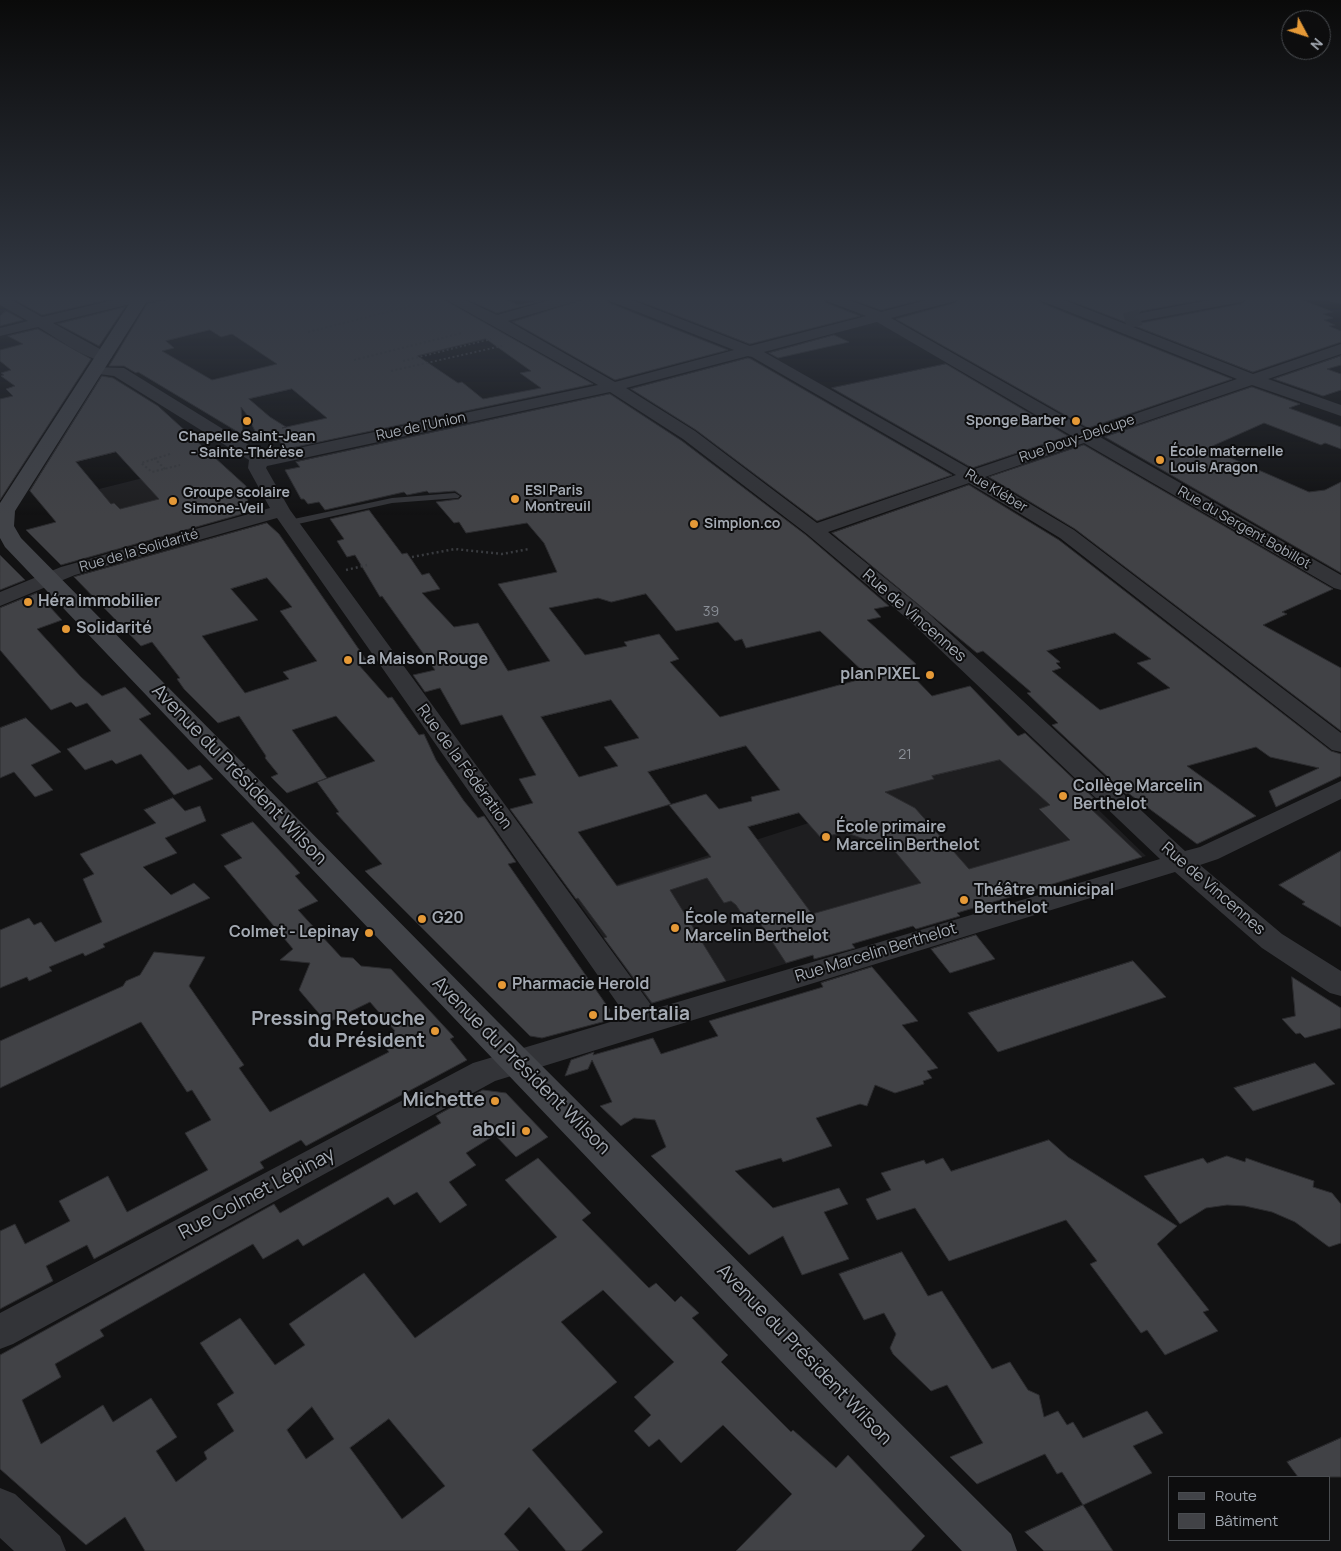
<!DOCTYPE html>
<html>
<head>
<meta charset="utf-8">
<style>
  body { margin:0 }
  #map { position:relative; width:1341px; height:1551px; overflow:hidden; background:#121213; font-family:Manrope,sans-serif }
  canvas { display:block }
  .legend { position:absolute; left:1168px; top:1476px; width:162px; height:65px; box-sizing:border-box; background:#0d0d0e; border:1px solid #494c50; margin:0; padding:6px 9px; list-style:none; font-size:15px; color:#a4aab3 }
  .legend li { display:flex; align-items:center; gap:10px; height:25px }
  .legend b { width:25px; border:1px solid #494c50 }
  .north { position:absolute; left:1281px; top:10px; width:50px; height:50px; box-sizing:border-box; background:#0d0d0e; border:1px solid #494c50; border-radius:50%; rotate:130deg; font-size:14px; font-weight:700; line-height:20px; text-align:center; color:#a4aab3 }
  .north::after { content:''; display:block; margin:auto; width:18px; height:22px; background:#e59937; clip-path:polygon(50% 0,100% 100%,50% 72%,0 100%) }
</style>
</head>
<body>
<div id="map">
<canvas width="1341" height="1551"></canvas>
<ul class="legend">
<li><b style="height:6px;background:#414348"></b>Route</li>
<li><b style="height:14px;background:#414246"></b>Bâtiment</li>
</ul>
<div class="north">N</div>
</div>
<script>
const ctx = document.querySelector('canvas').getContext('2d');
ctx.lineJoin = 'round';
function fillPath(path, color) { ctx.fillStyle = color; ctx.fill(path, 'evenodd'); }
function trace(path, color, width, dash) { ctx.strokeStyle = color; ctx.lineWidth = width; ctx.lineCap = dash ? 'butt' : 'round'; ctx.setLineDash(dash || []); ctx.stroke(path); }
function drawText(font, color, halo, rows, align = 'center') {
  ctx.font = font + ' Manrope,sans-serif'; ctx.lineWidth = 4; ctx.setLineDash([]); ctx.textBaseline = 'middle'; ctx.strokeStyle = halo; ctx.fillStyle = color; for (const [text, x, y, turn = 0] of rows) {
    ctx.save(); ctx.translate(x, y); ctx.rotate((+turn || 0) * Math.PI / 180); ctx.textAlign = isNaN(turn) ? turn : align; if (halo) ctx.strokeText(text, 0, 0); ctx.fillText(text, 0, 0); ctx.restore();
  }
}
fillPath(new Path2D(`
  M232,472L230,482L247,492V498L125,529L99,489L147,477L161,491Z
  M1034,747L1146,856L651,1004L575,898L818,820L808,808Z`), '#1e1e20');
const building = new Path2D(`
  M21,298H115L42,315L17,301Z
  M176,298H441L593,384L286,449L275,436L267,438L262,432L256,433L247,415L241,407L243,435L138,372L136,373L124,366H109L147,304ZM210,330L221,337L232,334L277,364L212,380L162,351L174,348L166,341ZM486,339L531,371L520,373L541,388L483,399L462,382L458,383L418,356ZM292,389L327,418L282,428L286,427L270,417L249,399Z
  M465,298H503L518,305L541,301L497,313Z
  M588,298H606L609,303L728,350L615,380L513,322Z
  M632,298H823L826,303L860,316L750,344Z
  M849,298H927L881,310Z
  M959,298H1038L1041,303L1232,379L1088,428L896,319L955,303Z
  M1064,298H1211L1141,311L1132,318L1141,323L1241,304L1250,298H1297L1333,312L1323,314L1333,318L1324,320L1335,325L1329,326L1341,331V342L1253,372Z
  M125,307L99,346L58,324Z
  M6,311L23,320L0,326V316Z
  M38,329L91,359L0,500V399L13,396L6,389L15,386L1,376L4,375L1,373L11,370L0,361V350L23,344L8,336Z
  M834,335L849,342L778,358L769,353Z
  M1341,356V365L1327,369L1341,374V390L1323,396L1274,379Z
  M748,358L751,359L952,475L817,521L696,430L631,389Z
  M946,364L1068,436L972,468L832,388Z
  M102,376L113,378L158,406L246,486L248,506L253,511L61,565L26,530L56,522L30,491ZM116,452L159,499L120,509L114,503L111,504L76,462Z
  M1252,387L1300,404L1289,408L1341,427V449L1325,443L1321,445L1264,423L1208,448L1309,492L1325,490L1341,482V573L1105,437Z
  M610,394L682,441L806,535L889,606L874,609L881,617L867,620L916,664L904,667L932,696L970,686L1018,736L1025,733L1100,804L1090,808L1142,857L957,913L960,916L916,929L913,926L852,944L855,948L814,959L813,955L786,963L758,920L748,923L736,905L731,901L724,903L707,878L670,890L726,981L652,1003L604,938L607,937L578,898L576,899L510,809L533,803L519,779L536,775L502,715L461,725L440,688L425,692L413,675L435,670L382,596L380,597L355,555L347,557L337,541L344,539L330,519L369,510L402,554L407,553L422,575L429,573L440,589L422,593L454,627L478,623L508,671L550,661L498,584L557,572L544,543L527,523L466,533L459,522L454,523L436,502L459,499L462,496L455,491L429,493L427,491L407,495L404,492L325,510L319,502L308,504L304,499H301L285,470L300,467L296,462ZM646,594L676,631L718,622L735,641L742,639L746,648L820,631L869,677L720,717L670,662L679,659L659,634L624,642L627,646L585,655L549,608L598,598L611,602ZM611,700L639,738L604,747L618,766L579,777L541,717ZM746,746L780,790L751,797L752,801L719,809L706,794L669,805L711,857L617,886L578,832L671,804L648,772ZM1000,760L1050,805L1039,809L1070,840L969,869L915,808L885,792L934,779L932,776ZM799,813L821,838L844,832L893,849L921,883L812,914L748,827Z
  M1084,445L1333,589L1282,612L1287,614L1263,625L1341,668V731L1075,529L989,477Z
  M969,485L1059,540L1331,751L1341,754V776L1276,807L1269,791L1319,768L1270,757L1256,747L1187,766L1256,816L1197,844L1128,793L1126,794L1052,725L1058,723L1027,693L1031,692L983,651L977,653L832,533ZM1115,633L1151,659L1137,663L1170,688L1100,710L1052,671L1061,668L1056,663L1060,662L1047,651Z
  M267,523L279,534L367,661L358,664L388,698L392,697L419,735L424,734L436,760L464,801L478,818L484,816L516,862L508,864L610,1010L606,1021L542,1038L530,1036L365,871L382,864L336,813L339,812L317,782L375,761L336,716L292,730L327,778L287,793L271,777L278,774L265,758L266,756L239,716L218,723L184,689L177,679L180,678L152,642L141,646L74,577ZM267,578L292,607L280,611L317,661L283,672L289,679L245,693L202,636L258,620L231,589Z
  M0,555L25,580L0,590Z
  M37,593L62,620L37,629L81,677L102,696L125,687L151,714L139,719L188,770L200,765L213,779L174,795L141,754L116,764L112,760L85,770L67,749L111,731L87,703L76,707L71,702L51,710L0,650V608Z
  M26,718L61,752L31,765L53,790L35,797L14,772L0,778V728Z
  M173,798L185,811L200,806L206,821L165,838L177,853L143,867L171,895L194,883L210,898L103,944L105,947L85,956L83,953L49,967L52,971L29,981L27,977L0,988V930L29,918L34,925L41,922L55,942L102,922L83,879L94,874L80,854L156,823L144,810Z
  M253,822L300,873L295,876L318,901L298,910L341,957L353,958L361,966L391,969L454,1037L450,1039L467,1060L306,1146L301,1140L260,1162L264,1168L94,1259L87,1245L46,1266L53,1281L0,1309V1231L15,1224L25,1244L70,1221L59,1201L108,1176L127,1212L208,1170L185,1133L211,1120L192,1090L187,1092L141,1022L0,1088V1041L123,986L126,981L140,975L154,952L205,957L189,986L244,1065L239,1068L270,1112L389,1052L379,1039L395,1031L370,1002L327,1023L299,990L310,963L280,960L293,949L224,866L242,858L221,835Z
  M1341,851V927L1302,904L1305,902L1279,885Z
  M976,935L995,959L950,973L931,949Z
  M1133,961L1166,997L998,1052L968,1013Z
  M872,967L918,1021L902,1025L938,1068L927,1071L932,1078L923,1081L924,1084L895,1093L875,1085L867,1106L860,1104L816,1118L832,1146L783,1162L781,1158L735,1171L773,1208L839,1188L848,1204L824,1212L849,1259L802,1275L783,1236L749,1255L651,1156L666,1147L655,1120L634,1118L621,1126L600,1106L612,1102L592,1060L588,1069L565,1076L571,1060L594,1052L593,1055L653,1038L661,1054L718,1036L709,1021L823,987L821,983Z
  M1292,977L1341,1008V1028L1305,1038L1300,1033L1296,1034L1282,1019L1295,1016Z
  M1315,1063L1335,1084L1253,1111L1234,1088Z
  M483,1090L506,1093L548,1137L516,1157L495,1135L466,1153L476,1165L449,1182L467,1205L440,1223L417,1192L394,1205L388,1197L303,1246L298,1239L263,1259L253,1244L100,1330L104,1336L55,1364L61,1377L22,1400L41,1444L103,1405L113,1422L151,1398L177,1437L156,1451L176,1482L207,1459L204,1452L234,1431L217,1404L234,1393L200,1343L240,1318L275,1365L305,1345L289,1324L364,1273L415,1338L557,1237L505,1180L538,1158L591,1213L582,1220L649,1288L656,1283L675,1302L681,1296L699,1313L692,1318L728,1355L721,1362L791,1432L793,1430L836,1468L848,1455L925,1536L911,1551H736L792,1494L723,1425L681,1463L659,1439L649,1447L634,1431L651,1415L634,1397L674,1362L603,1290L561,1322L617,1382L532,1450L603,1532L581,1551H566L529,1507L504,1534L519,1551H145L125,1517L86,1545L0,1469V1355L274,1204L280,1213L441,1123L436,1116ZM312,1407L334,1439L306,1459L287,1430ZM389,1419L445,1486L402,1519L350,1448Z
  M1049,1140L1068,1157L1177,1226L1157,1244L1209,1310L1203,1312L1218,1331L1165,1355L1147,1330L1141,1333L1090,1264L1097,1261L1066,1220L949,1261L915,1208L877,1220L866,1199L891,1190L881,1173L924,1160L926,1164L943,1158L951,1171Z
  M1227,1156L1245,1162L1246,1158L1266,1165L1314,1181L1313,1187L1332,1193L1341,1204V1243L1329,1247L1295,1222L1272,1212L1245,1206L1227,1205L1206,1208L1180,1224L1144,1176L1203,1158L1207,1163Z
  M902,1252L928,1296L942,1291L992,1369L1010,1362L1028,1390L1039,1395L1044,1417L1058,1411L1067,1425L1073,1422L1083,1438L1147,1411L1163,1433L1133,1446L1152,1473L1083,1505L1062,1472L1057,1474L1045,1454L977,1484L950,1457L983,1443L947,1385L931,1391L893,1354L890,1348L896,1334L884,1313L864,1320L839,1274Z
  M1341,1438V1477H1298L1287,1462Z
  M1083,1505L1113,1551H1044L1025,1532Z`);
fillPath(building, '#414246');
trace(building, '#2c2c2f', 1);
trace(new Path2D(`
  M1125,321L1141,317`), '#2f3033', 16, [16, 8]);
trace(new Path2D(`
  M308,332L411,306
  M354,360L462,333
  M403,361L491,339
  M391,371L502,346
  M170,454L141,463L152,472L180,465
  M154,458L165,469`), '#393b3f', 2, [2, 2.5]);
trace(new Path2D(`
  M412,557L455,549L502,554L529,549
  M346,570L367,565`), '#393b3f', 2.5, [2, 3]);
fillPath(new Path2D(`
  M155,298H174L138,304L134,302Z
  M455,493L460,496L458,498L392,503L289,526L284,523L289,520L392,498Z`), '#333438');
fillPath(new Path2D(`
  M0,298H8L42,317L122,298H145L143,301L53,323L109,354L112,357L109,360C92,365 54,336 38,327L0,336V328L28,321L0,305Z
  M443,298H461L497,315L557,298H579L577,301L508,321L615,382L734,350L610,301L608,298H627L750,346L866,316L827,301L825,298H844L881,312L934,298H957L955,301L891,318L1088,430L1237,379L1042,301L1040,298H1059L1253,374L1341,344V354L1268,379L1341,405V416L1252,385L1100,437L1341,575V590L1334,588L1084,443L985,477L1074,530L1341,733V752L1332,750L1060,538L969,483L828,532L927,612L1185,851L1200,847L1341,781V799L1218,859L1200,865L1282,934L1341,971V996L1330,993L1262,948L1175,872L495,1081L13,1344L0,1349V1313L473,1063L627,1017L277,518L75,575L0,606V592L61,567L270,508L248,468L249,460L114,376L91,373L89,370L91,367L124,368L265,455L598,385ZM877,322L1072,436L972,470L764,352ZM748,356L752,357L956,475L817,523L695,431L626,388ZM610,392L683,439L807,534L911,622L1160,859L654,1009L290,510L266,468L267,466Z
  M1220,298H1248L1241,302L1141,321L1134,317L1141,313Z
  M1327,298H1341V304L1329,301Z
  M0,1488L15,1494L60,1536L66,1551H14L0,1538Z`), '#333438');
fillPath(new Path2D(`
  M133,298H149L15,511L14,526L21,538L498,1022L1011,1534L1017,1551H962L5,547L0,538V503Z`), '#414348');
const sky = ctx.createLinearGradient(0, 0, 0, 515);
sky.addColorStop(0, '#0a0a0a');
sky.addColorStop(0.58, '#333944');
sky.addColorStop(1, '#33394400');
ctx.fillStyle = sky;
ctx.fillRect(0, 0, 1341, 515);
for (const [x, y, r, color] of [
  [247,421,5,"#e59937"],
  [1076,421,5,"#e59937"],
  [1160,460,5,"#e59937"],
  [515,499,5,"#e59937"],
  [173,501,5,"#e59937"],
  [694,524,5,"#e59937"],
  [28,602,5,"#e59937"],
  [66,629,5,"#e59937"],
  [348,660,5,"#e59937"],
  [930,675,5,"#e59937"],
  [1063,796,5,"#e59937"],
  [826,837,5,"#e59937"],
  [964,900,5,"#e59937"],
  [422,919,5,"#e59937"],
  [675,928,5,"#e59937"],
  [369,933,5,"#e59937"],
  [502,985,5,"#e59937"],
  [593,1015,5,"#e59937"],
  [435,1031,5,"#e59937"],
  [495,1101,5,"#e59937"],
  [526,1131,5,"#e59937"]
]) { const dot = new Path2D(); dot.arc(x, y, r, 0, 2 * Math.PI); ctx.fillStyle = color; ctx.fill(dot); trace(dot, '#0d0d0e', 2); }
drawText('bold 14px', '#a4aab3', '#0d0d0e', [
  ["Sponge Barber",1066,421,"right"],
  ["Chapelle Saint-Jean",247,437,"center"],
  ["- Sainte-Thérèse",247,453,"center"],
  ["École maternelle",1170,452],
  ["Louis Aragon",1170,468],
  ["ESI Paris",525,491],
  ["Montreuil",525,507],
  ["Groupe scolaire",183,493],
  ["Simone-Veil",183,509],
  ["Simplon.co",704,524]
], 'left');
drawText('14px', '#a4aab3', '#0d0d0e', [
  ["Rue de l'Union",421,427,-12],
  ["Rue Douy-Delcupe",1077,439,-19],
  ["Rue Kléber",996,491,31],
  ["Rue du Sergent Bobillot",1244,528,30],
  ["Rue de la Solidarité",139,551,-16]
]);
drawText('14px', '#8b9098', null, [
  ["39",711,612],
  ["21",905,755]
]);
drawText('bold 16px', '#a4aab3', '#0d0d0e', [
  ["Héra immobilier",38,602],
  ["Solidarité",76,629],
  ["La Maison Rouge",358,660],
  ["plan PIXEL",920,675,"right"],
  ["Collège Marcelin",1073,787],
  ["Berthelot",1073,805],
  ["École primaire",836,828],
  ["Marcelin Berthelot",836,846],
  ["Théâtre municipal",974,891],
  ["Berthelot",974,909],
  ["G20",432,919],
  ["École maternelle",685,919],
  ["Marcelin Berthelot",685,937],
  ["Colmet - Lepinay",359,933,"right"],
  ["Pharmacie Herold",512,985]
], 'left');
drawText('16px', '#a4aab3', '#0d0d0e', [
  ["Rue de Vincennes",914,616,41],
  ["Rue de la Fédération",464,767,54],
  ["Rue de Vincennes",1213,889,41],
  ["Rue Marcelin Berthelot",876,953,-17]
]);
drawText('19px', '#a4aab3', '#0d0d0e', [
  ["Avenue du Président Wilson",239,775,46],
  ["Avenue du Président Wilson",521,1066,45],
  ["Rue Colmet Lépinay",257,1194,-28],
  ["Avenue du Président Wilson",804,1355,46]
]);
drawText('bold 19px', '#a4aab3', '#0d0d0e', [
  ["Libertalia",603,1015,"left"],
  ["Pressing Retouche",425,1020],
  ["du Président",425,1042],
  ["Michette",485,1101],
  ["abcli",516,1131]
], 'right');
</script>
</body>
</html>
